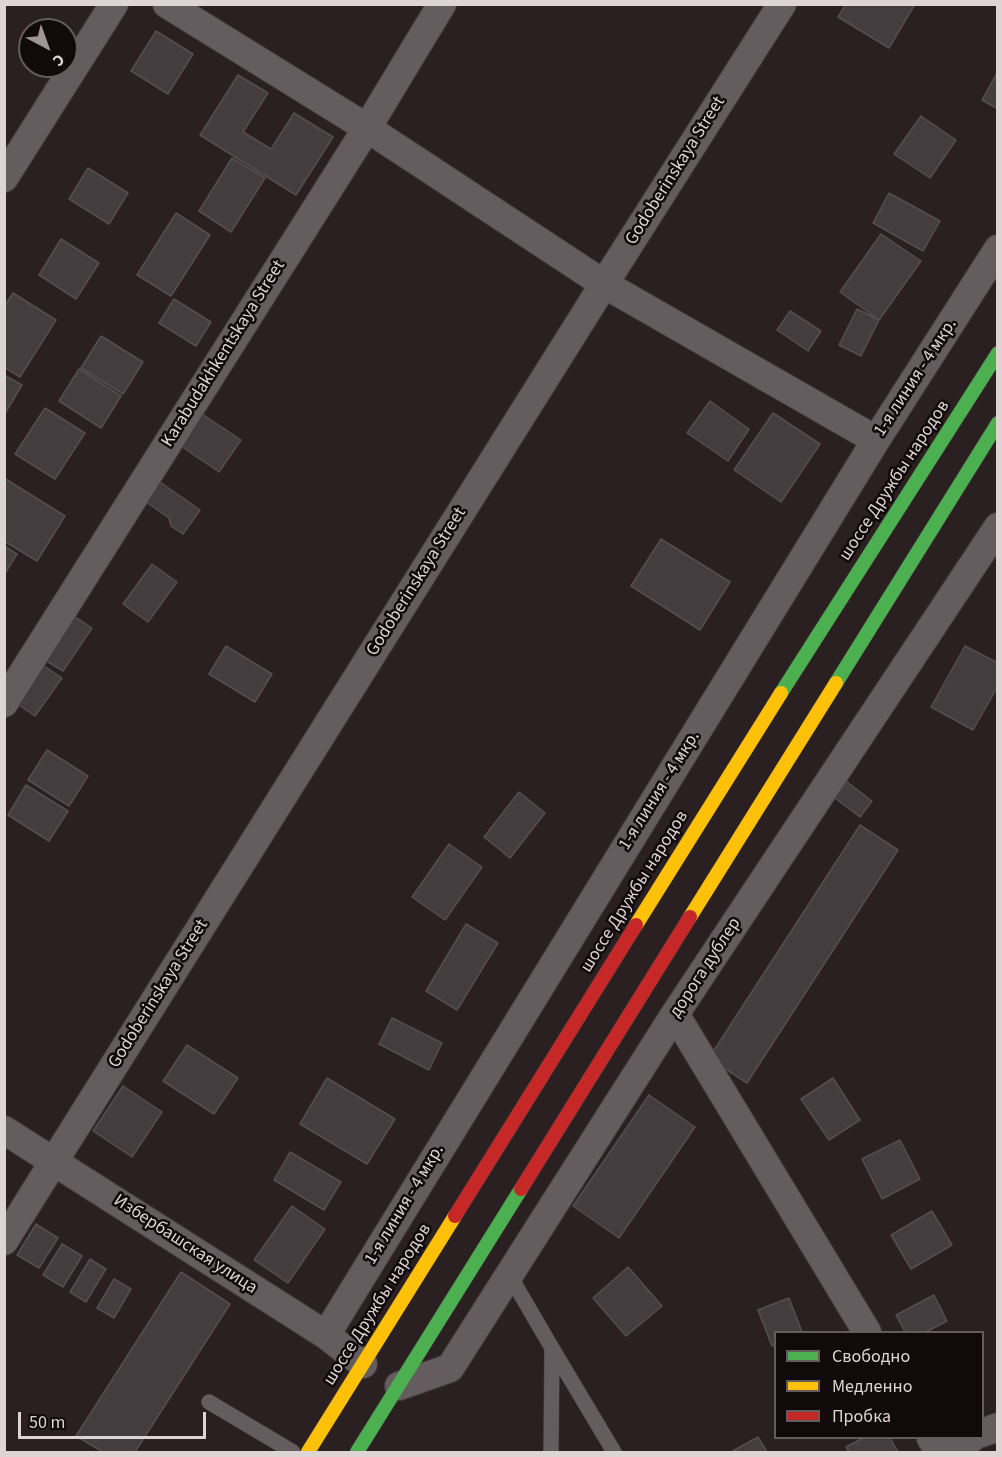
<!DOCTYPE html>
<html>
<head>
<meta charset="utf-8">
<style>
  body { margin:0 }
  #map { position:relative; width:1002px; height:1457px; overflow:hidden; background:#2a2022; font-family:"Source Sans 3",sans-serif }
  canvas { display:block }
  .frame { position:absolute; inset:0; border:6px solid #dfd4d5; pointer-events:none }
  .legend { position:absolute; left:774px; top:1331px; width:210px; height:108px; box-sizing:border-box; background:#110a0b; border:2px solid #635b5c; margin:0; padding:8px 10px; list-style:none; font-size:18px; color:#dfd4d5 }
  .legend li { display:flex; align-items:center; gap:12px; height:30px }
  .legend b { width:30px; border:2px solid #635b5c }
  .north { position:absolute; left:18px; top:18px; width:60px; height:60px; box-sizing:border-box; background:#110a0b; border:2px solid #635b5c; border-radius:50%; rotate:139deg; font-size:16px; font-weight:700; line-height:24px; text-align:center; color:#dfd4d5 }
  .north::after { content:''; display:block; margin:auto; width:21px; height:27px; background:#a09596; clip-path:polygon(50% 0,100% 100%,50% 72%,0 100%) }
  .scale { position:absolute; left:18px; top:1412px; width:188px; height:27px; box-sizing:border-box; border:3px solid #dfd4d5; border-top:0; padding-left:8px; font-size:18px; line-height:21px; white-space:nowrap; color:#dfd4d5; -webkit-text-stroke:4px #110a0b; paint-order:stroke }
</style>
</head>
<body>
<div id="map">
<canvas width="1002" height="1457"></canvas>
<div class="frame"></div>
<ul class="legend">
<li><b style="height:8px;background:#4caf50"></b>Свободно</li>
<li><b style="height:8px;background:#ffc107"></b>Медленно</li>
<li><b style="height:8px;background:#c62828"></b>Пробка</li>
</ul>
<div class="north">С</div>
<div class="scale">50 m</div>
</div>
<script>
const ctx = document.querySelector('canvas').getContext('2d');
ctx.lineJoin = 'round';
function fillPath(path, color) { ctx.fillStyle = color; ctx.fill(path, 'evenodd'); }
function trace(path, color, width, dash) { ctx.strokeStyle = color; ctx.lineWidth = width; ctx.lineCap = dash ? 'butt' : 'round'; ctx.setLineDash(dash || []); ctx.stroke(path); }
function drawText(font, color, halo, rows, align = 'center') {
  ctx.font = font + ' "Source Sans 3",sans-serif'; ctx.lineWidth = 5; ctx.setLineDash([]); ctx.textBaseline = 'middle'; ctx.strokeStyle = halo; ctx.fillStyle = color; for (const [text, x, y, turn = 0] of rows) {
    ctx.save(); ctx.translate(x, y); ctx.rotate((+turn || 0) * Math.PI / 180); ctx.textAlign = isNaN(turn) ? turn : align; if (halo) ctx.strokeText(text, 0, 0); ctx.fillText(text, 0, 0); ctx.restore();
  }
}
const building = new Path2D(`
  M846,4H915L889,48L838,17Z
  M156,31L193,54L168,94L131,71Z
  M998,71V109L982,100Z
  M238,75L268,93L243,132L271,149L294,113L333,137L296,195L200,135Z
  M921,116L956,140L930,178L894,154Z
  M232,158L265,178L231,232L199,211Z
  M88,168L128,193L109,224L69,199Z
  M889,193L940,221L923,251L873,223Z
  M176,213L210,235L171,296L137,275Z
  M881,234L921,261L879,320L840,292Z
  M61,239L99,263L76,299L39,275Z
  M13,293L56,320L20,377L4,367V307Z
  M174,299L211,322L196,346L159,323Z
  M857,309L879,320L861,356L839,345Z
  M790,311L821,331L808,351L777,330Z
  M101,336L143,362L123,394L81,368Z
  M79,369L121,396L101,428L59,401Z
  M4,375L22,385L4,415Z
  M710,401L749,429L728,461L687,433Z
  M45,408L85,433L55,479L15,454Z
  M199,412L241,440L219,472L178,444Z
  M773,413L820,444L781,502L734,470Z
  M4,478L65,516L37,561L4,541Z
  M160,482L200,510L183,534L171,526L169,518L146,502Z
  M661,539L730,582L700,630L631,586Z
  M4,546L17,554L4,575Z
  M152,564L177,582L148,622L123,604Z
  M74,616L92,628L63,671L45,660Z
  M226,646L272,674L255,702L209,674Z
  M965,646L998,663V686L973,730L931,707Z
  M41,664L62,678L35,716L14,702Z
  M47,750L88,776L69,806L28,780Z
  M847,782L872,801L860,817L835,798Z
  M26,785L68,811L49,841L8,815Z
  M519,792L545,813L510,858L484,837Z
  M860,825L898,850L747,1083L709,1058Z
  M449,844L482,867L445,920L412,897Z
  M466,924L498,943L457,1010L426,991Z
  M392,1018L442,1043L429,1070L379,1044Z
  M187,1045L238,1078L214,1114L163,1081Z
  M327,1078L395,1119L367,1164L300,1124Z
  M833,1078L860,1120L829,1140L801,1099Z
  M123,1086L162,1112L132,1157L93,1131Z
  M649,1095L695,1127L619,1238L573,1206Z
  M900,1140L920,1179L882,1199L862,1159Z
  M290,1152L341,1182L324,1210L274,1180Z
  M292,1206L325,1229L288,1283L254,1260Z
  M932,1211L952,1245L911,1269L891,1235Z
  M36,1224L58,1238L39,1268L17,1255Z
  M62,1244L82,1256L63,1287L43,1275Z
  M90,1259L106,1269L86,1302L70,1292Z
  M628,1267L662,1306L626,1336L593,1298Z
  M181,1272L230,1304L135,1452H103L76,1436Z
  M114,1279L131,1289L114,1318L97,1308Z
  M934,1295L947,1321L926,1332H905L896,1315Z
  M789,1298L802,1332H776V1345L772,1346L758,1310Z
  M758,1437L767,1452H731Z
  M863,1438H890L898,1452H849L846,1447Z`);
fillPath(building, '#443d40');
trace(building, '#554e51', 1.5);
const lane = new Path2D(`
  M510,1276L552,1348L551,1452
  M552,1348L614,1452
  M209,1402L293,1452`);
const street = new Path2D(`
  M167,4L367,128L604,284L876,440
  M4,178L114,4
  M4,703L367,128L442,4
  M675,1014L867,1332
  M4,1130L326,1335L363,1364
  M4,1241L604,284L782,4
  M326,1335L876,440L998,249
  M399,1386L450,1368L675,1014L998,527
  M982,1433L998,1427
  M931,1438L939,1452L972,1438`);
const fast = new Path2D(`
  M836,683L998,423
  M781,693L998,353
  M357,1452L521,1189`);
const slow = new Path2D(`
  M690,917L836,683
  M636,925L781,693
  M308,1452L455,1216`);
const jam = new Path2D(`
  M521,1189L690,917
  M455,1216L636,925`);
trace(lane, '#433b3c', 16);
trace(street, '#433b3c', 30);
trace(fast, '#433b3c', 15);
trace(slow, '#433b3c', 15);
trace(jam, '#433b3c', 15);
trace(lane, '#645c5e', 15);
trace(street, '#645c5e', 28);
trace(fast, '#4caf50', 14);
trace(slow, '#ffc107', 14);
trace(jam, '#c62828', 14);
drawText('18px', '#dfd4d5', '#110a0b', [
  ["Godoberinskaya Street",676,171,-58],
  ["Karabudakhkentskaya Street",224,354,-58],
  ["1-я линия - 4 мкр.",916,378,-57],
  ["шоссе Дружбы народов",895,481,-57],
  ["Godoberinskaya Street",417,582,-58],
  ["1-я линия - 4 мкр.",660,791,-58],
  ["шоссе Дружбы народов",635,892,-58],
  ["дорога дублер",706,968,-57],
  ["Godoberinskaya Street",159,994,-58],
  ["1-я линия - 4 мкр.",405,1205,-59],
  ["Избербашская улица",185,1245,33],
  ["шоссе Дружбы народов",378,1305,-58]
]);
</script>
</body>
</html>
